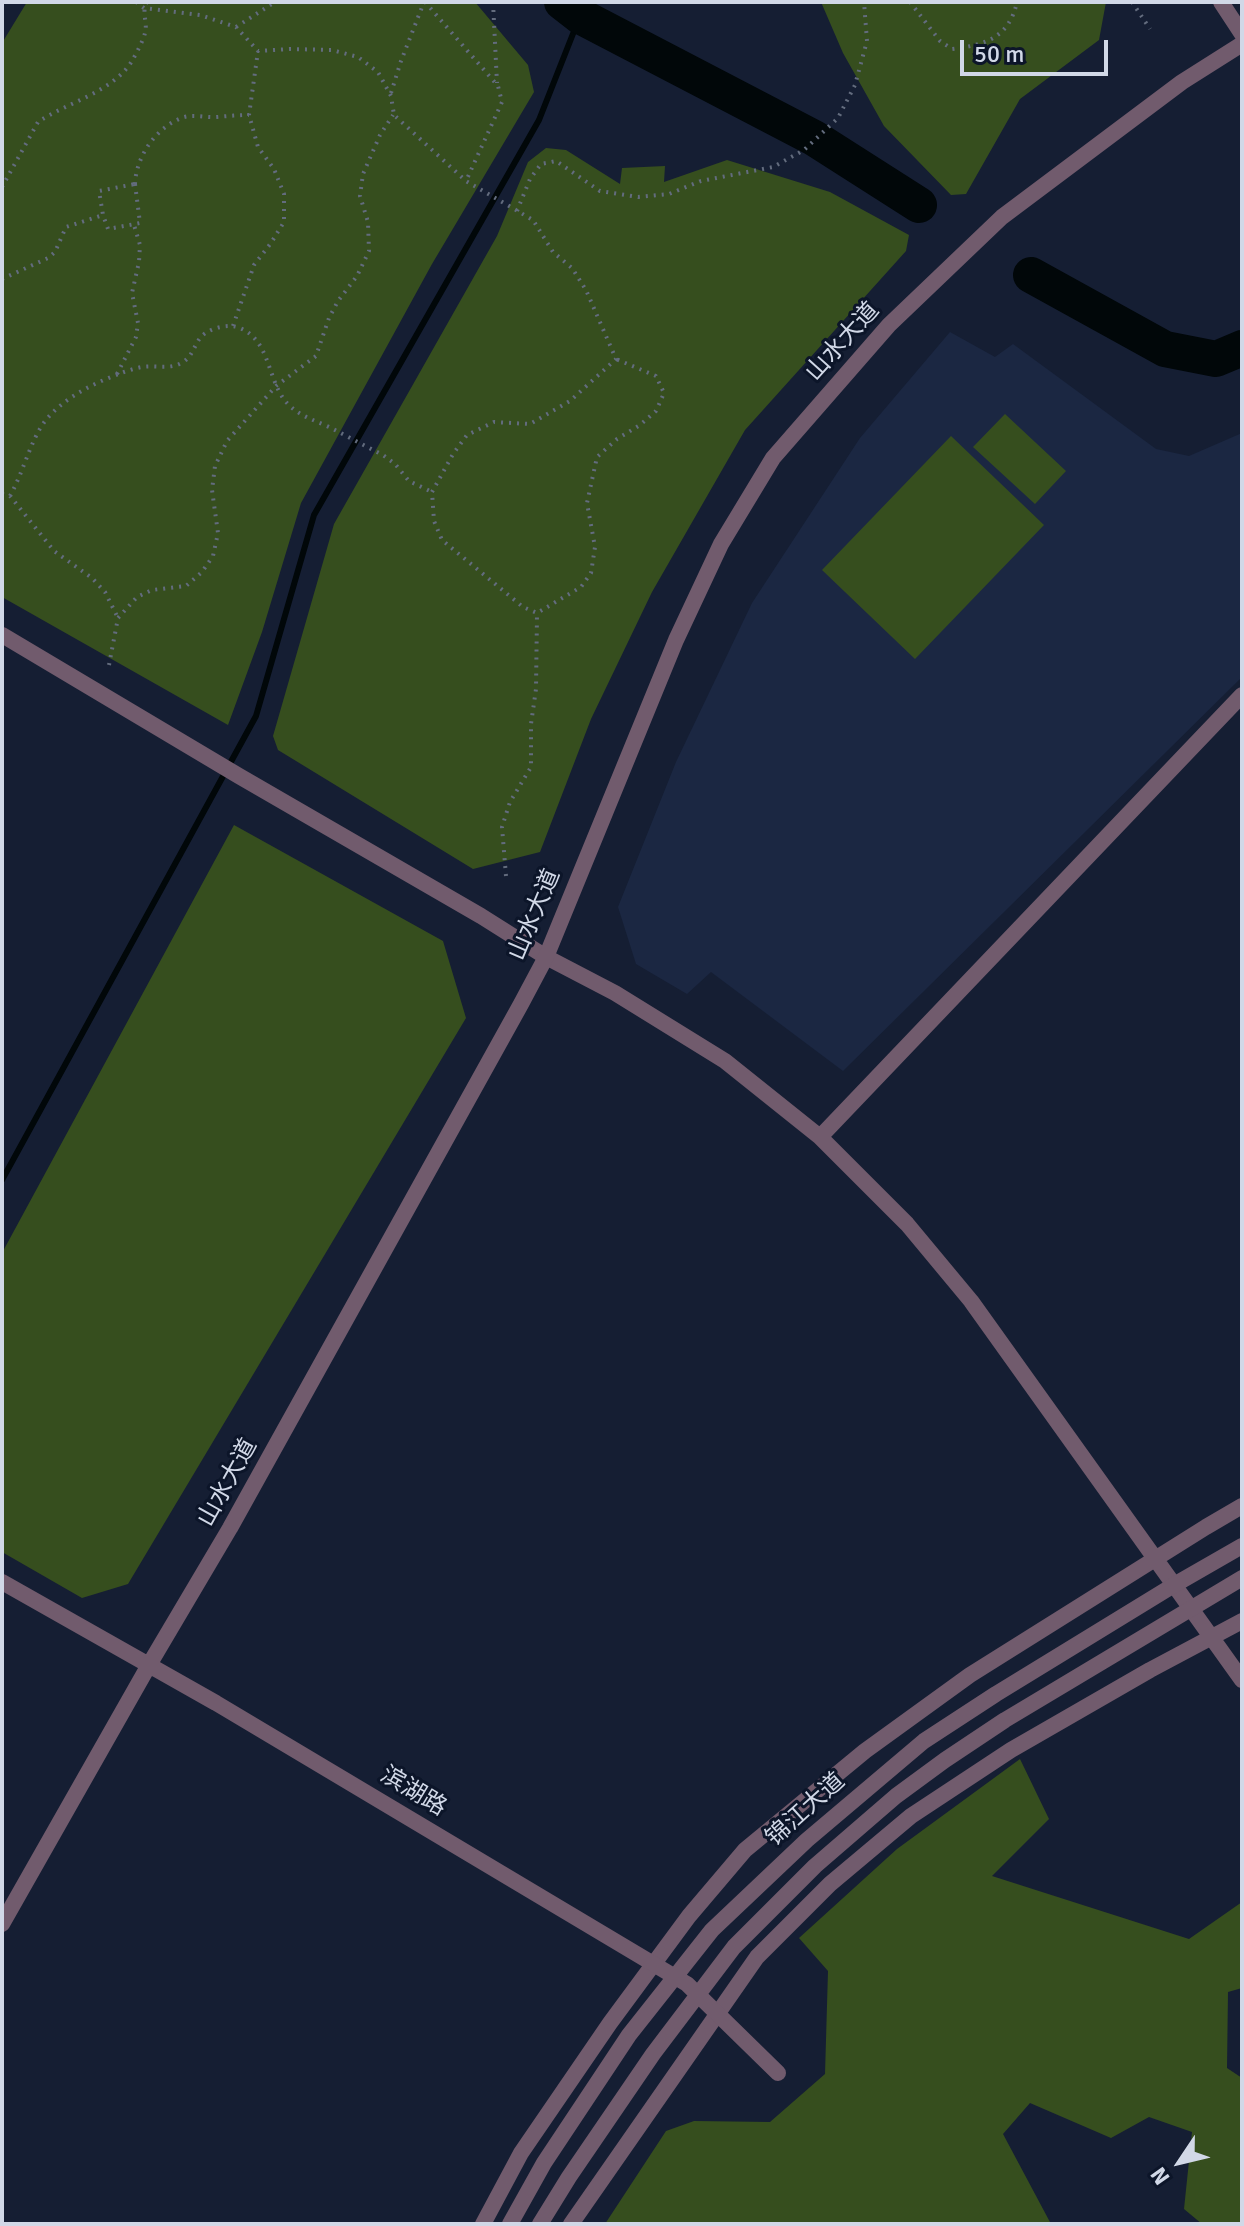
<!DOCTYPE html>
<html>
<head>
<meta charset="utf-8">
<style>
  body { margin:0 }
  #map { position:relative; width:1244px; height:2226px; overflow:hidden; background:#151e33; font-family:Signika,sans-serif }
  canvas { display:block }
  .frame { position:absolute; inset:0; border:4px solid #d1d8e7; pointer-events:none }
  .north { position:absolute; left:1140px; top:2122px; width:80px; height:80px; -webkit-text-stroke:6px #0c1529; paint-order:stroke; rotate:235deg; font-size:22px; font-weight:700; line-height:32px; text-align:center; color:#d1d8e7 }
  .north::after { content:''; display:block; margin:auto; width:28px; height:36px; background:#d1d8e7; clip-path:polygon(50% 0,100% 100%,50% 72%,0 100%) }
  .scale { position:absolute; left:960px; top:40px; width:148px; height:36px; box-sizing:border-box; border:4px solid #d1d8e7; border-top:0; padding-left:10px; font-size:24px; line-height:28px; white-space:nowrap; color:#d1d8e7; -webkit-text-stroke:6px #0c1529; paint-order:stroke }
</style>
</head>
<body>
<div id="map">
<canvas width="1244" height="2226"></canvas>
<div class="frame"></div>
<div class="north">N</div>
<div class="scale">50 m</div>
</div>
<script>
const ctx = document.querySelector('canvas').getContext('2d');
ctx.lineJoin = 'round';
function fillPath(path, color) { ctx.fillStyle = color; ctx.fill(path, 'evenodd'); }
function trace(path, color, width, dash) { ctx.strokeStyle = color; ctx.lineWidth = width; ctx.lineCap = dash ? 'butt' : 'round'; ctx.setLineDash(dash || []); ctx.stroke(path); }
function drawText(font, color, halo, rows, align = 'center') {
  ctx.font = font + ' Signika,"Noto Sans SC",sans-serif'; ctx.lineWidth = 6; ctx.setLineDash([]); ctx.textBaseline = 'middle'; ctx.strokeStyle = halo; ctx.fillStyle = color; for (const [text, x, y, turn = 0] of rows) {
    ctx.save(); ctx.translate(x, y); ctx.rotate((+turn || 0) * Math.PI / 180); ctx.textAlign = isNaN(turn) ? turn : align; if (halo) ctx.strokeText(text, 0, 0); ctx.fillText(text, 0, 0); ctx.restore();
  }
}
fillPath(new Path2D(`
  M950,332L995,357L1013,344L1156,449L1189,456L1242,433V677L843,1071L711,972L687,994L636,964L618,907L676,762L752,603L860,438Z`), '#1b2742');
fillPath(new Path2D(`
  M27,2H475L528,65L534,92L432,264L301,503L262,632L228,725L2,597V43Z
  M821,2H1106L1099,40L1020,99L966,194L951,195L884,126L843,53Z
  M546,148L566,150L620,184L622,168L665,166L664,182L727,160L830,192L909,235L906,251L745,430L652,592L591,719L540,852L473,869L278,750L273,736L334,524L497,236L528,162Z
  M1005,414L1066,471L1035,504L973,447Z
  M951,436L1044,525L915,659L822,570Z
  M234,825L443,941L466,1018L128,1584L82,1598L2,1552V1253Z
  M1020,1759L1049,1819L992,1876L1189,1939L1242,1902V1988L1228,1992L1227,2068L1242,2078V2224H1202L1184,2209L1192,2132L1149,2117L1111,2138L1030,2103L1003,2134L1051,2224H605L666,2131L694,2121L770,2122L825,2074L828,1971L799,1938L897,1849Z`), '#364e1e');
trace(new Path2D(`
  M2,1180L256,716L314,515L539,120L580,16`), '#010709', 6);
trace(new Path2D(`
  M562,2L580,16L814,138L919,205
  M1031,275L1165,349L1216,359L1242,348`), '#010709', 36);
trace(new Path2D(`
  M136,2L144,8L200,15L236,27L258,51L290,49L332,50L358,57L378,72L391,96L394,115L466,181L533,220L553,252L572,268L586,290L616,359L570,401L530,424L494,422L467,435L453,454L432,492L434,521L442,540L523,607L537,613L581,587L591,573L595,547L587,503L597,457L617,439L640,425L656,411L664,393L656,376L616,359
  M425,2L498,86L502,102L466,181
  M493,2L497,83
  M910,2L940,41L952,49C985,45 1009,38 1017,2
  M1132,2L1150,29
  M236,27L275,2
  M391,93L401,61L424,2
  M135,184C136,158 154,130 179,119C191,113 204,118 217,117C228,116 238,115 249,115
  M135,184L140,223L108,229L103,215L99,191Z
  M2,187L38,122C66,103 113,92 132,61C136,54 143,41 145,33C148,22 141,12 147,2
  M517,211L530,179L541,164L556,161L600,191L638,197L669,194L701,181L773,167L804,150L838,118L855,85L867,41L864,2
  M2,279L48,258L55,252L66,227L103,215
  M233,326L254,265L271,243L284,222V194L274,169L258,147L249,115L258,51
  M117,374L136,337L138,323L132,293L139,262L140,245L134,225
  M2,494L10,496L54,551L92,578L105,592L118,618
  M10,496C21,476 27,454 37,434C53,402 91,384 124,372C130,370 136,368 142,367C156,365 171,370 183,362C193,356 194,345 201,337C209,328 229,323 240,328C271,341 267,381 287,403C299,416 314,420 329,427C347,436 365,446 383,455L395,464L409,481L432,492
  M109,665L118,618L137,597L152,590L186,586L202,572L213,556L218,533L212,490L215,466L227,441L276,386L316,356L329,318L338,301L357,276L369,251L368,222L360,196L363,174L380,135L393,115
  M506,876L502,827L510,802L531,767V724L536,689L537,614`), '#636c7e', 4, [2, 6]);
trace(new Path2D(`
  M2,635L239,776L481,916L546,957L615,993L725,1061L820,1137L907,1224L971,1301L1242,1680
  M820,1137L1242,695
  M483,2224L521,2153L610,2023L689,1916L745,1850L865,1751L970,1675L1206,1527L1242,1506
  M571,2224L757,1957L830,1884L911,1816L1011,1750L1150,1670L1242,1621`), '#715b6d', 16);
trace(new Path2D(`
  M1221,2L1242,34
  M2,1582L216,1703L687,1984L778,2073
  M2,1924L149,1665L230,1528L521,1004L546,957L676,640L721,544L773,458L889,325L1002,217L1182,82L1242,44
  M510,2224L544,2163L629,2035L712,1930L807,1840L924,1741L996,1694L1174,1585L1242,1546
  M540,2224L569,2177L653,2054L734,1947L815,1866L896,1796L945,1760L1005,1720L1242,1578`), '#715b6d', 16);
drawText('24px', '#d1d8e7', '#0c1529', [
  ["山水大道",843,342,-48],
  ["山水大道",535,915,-67],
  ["山水大道",228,1483,-61],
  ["滨湖路",413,1792,31],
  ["锦江大道",806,1810,-42]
]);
</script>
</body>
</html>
